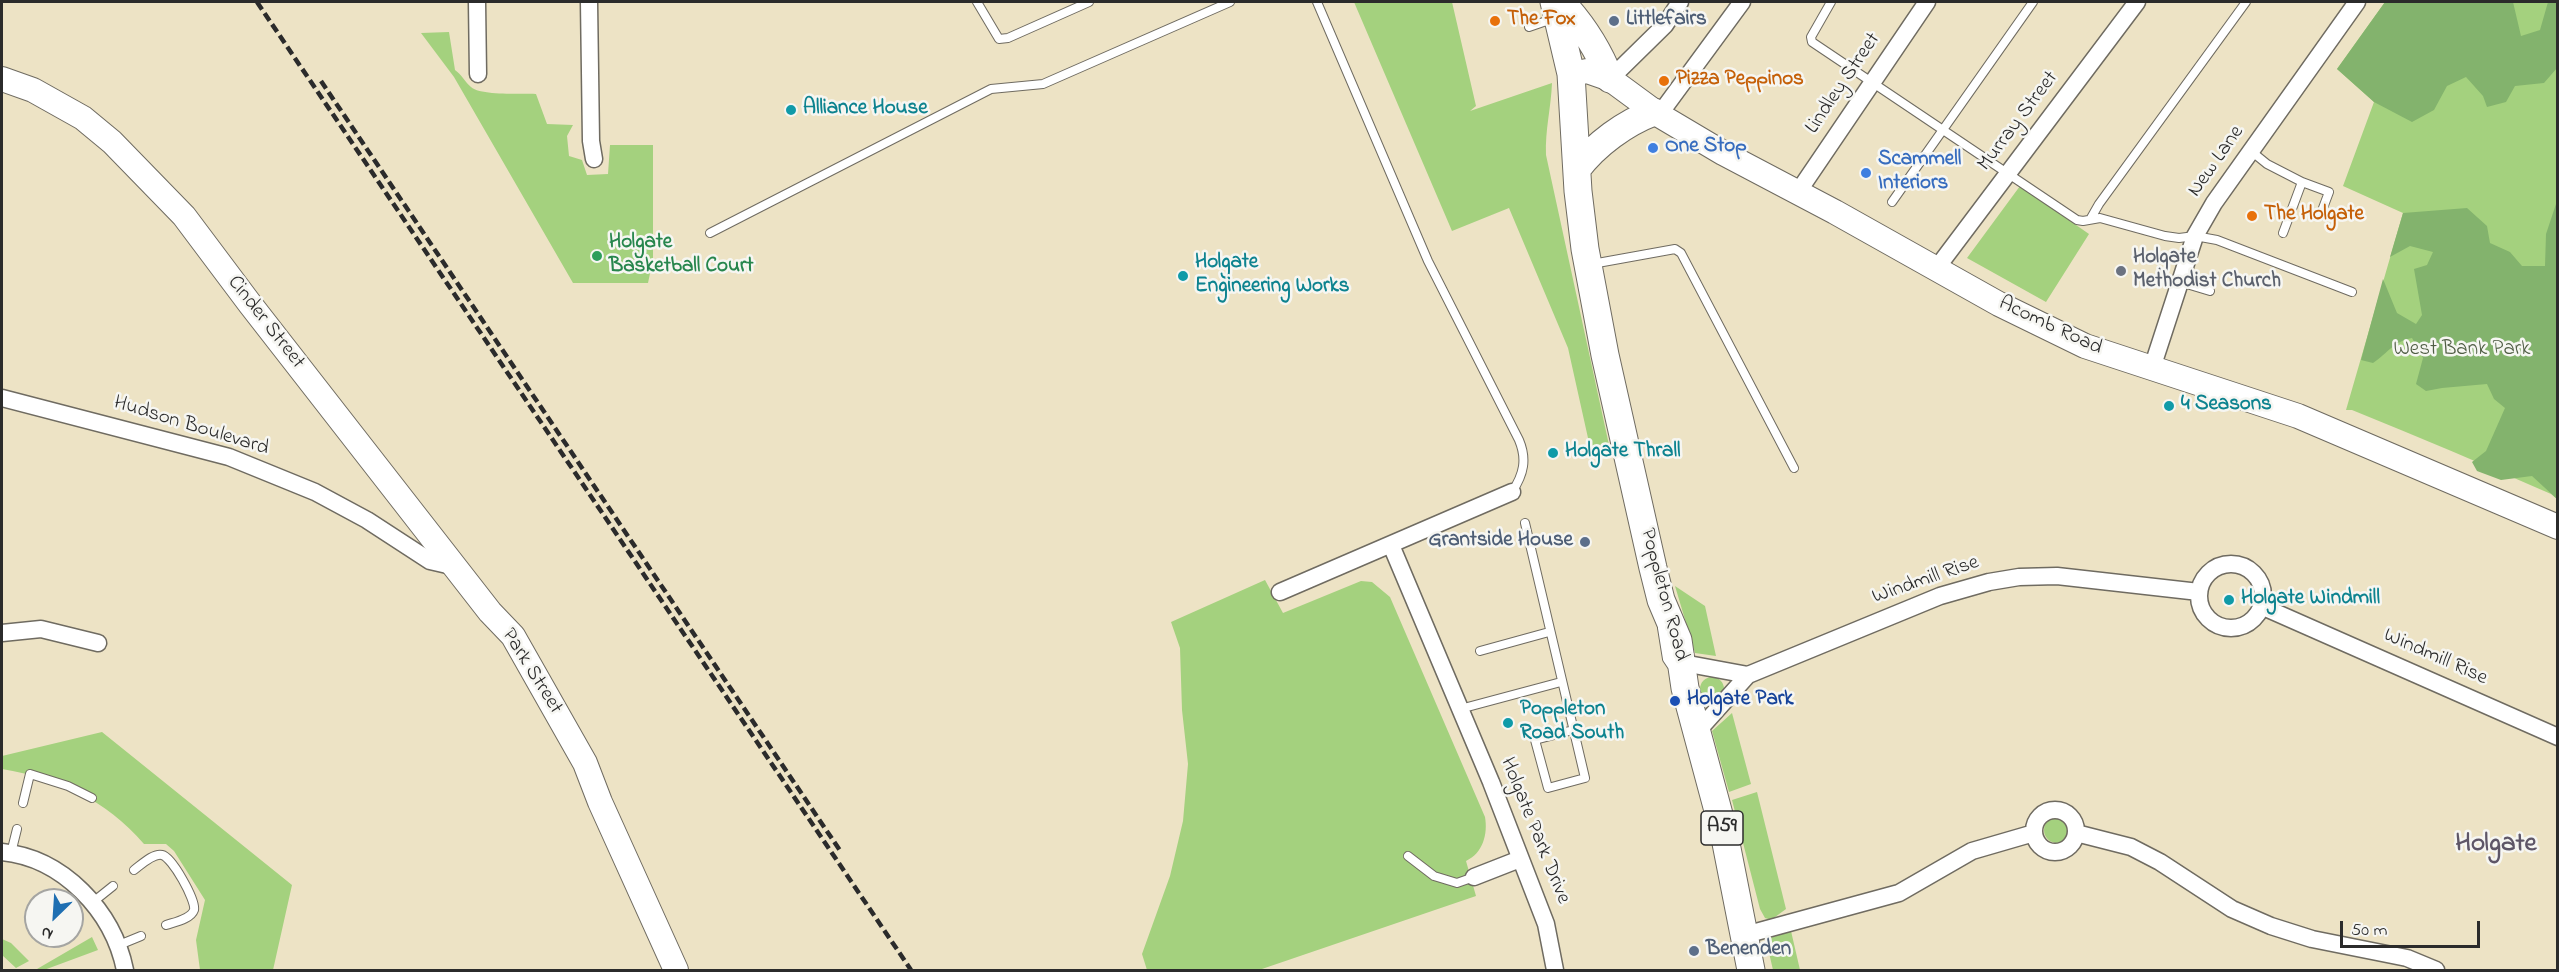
<!DOCTYPE html>
<html>
<head>
<meta charset="utf-8">
<style>
  body { margin:0 }
  #map { position:relative; width:2559px; height:972px; overflow:hidden; background:#ede3c5; font-family:"Indie Flower",sans-serif }
  canvas { display:block }
  .frame { position:absolute; inset:0; border:3px solid #2b2b2b; pointer-events:none }
  .north { position:absolute; left:24px; top:888px; width:60px; height:60px; box-sizing:border-box; background:#f6f6f2; border:2px solid #a5a5a2; border-radius:50%; rotate:205deg; font-size:16px; font-weight:700; line-height:24px; text-align:center; color:#2b2b2b }
  .north::after { content:''; display:block; margin:auto; width:21px; height:27px; background:#1f6fb2; clip-path:polygon(50% 0,100% 100%,50% 72%,0 100%) }
  .scale { position:absolute; left:2340px; top:921px; width:140px; height:27px; box-sizing:border-box; border:3px solid #2b2b2b; border-top:0; padding-left:8px; font-size:18px; line-height:21px; white-space:nowrap; color:#2b2b2b; -webkit-text-stroke:4px #f6f6f2; paint-order:stroke }
</style>
</head>
<body>
<div id="map">
<canvas width="2559" height="972"></canvas>
<div class="frame"></div>
<div class="north">N</div>
<div class="scale">50 m</div>
</div>
<script>
const ctx = document.querySelector('canvas').getContext('2d');
ctx.lineJoin = 'round';
function fillPath(path, color) { ctx.fillStyle = color; ctx.fill(path, 'evenodd'); }
function trace(path, color, width, dash) { ctx.strokeStyle = color; ctx.lineWidth = width; ctx.lineCap = dash ? 'butt' : 'round'; ctx.setLineDash(dash || []); ctx.stroke(path); }
function drawText(font, color, halo, rows, align = 'center') {
  ctx.font = font + ' "Indie Flower",sans-serif'; ctx.lineWidth = 5; ctx.setLineDash([]); ctx.textBaseline = 'middle'; ctx.strokeStyle = halo; ctx.fillStyle = color; for (const [text, x, y, turn = 0] of rows) {
    ctx.save(); ctx.translate(x, y); ctx.rotate((+turn || 0) * Math.PI / 180); ctx.textAlign = isNaN(turn) ? turn : align; if (halo) ctx.strokeText(text, 0, 0); ctx.fillText(text, 0, 0); ctx.restore();
  }
}
fillPath(new Path2D(`
  M1354,2H1452L1476,106L1470,111L1552,83C1551,108 1545,130 1546,155L1609,445L1590,447L1568,348L1509,208L1452,231Z
  M2385,2H2557V499L2551,494C2485,465 2419,437 2352,410H2346L2403,213L2343,186L2374,102L2337,69Z
  M449,32L455,70C462,75 465,82 471,87C481,96 521,93 536,94L547,124L573,125L567,136L569,156L582,160L587,175L608,174L610,145H653V259L648,283H573L454,77L421,33Z
  M2020,186L2089,234L2046,302L1967,258Z
  M1265,580L1283,613L1361,581L1372,582L1390,597L1485,817C1488,834 1483,853 1466,861L1476,896L1259,970H1147L1142,954L1170,876L1183,821L1188,764L1182,710L1180,648L1171,622Z
  M1675,586L1705,606L1716,656L1695,653Z
  M1700 689a12 12 0 1 1 24 0a12 12 0 1 1-24 0Z
  M1732,713L1751,784L1729,792L1712,731Z
  M102,732L292,885L273,970H200L196,940L205,900L174,851L166,844H144C105,799 60,779 2,769V756Z
  M1757,792L1786,909L1771,920L1765,918L1760,909L1732,800Z
  M2044 830a13 13 0 1 1 26 0a13 13 0 1 1-26 0Z
  M1791,931L1800,970H1773L1767,944L1770,938Z
  M92,937L98,950L44,970H38L37,969Z
  M2,939L11,943L29,961L16,968L2,955Z`), '#a4d17e');
fillPath(new Path2D(`
  M2385,2H2513L2521,36L2540,30L2548,2H2557V68L2544,83L2515,86L2506,102L2487,107L2483,96L2466,77L2447,86L2434,110L2412,122L2374,102L2337,69Z
  M2557,201V499L2532,476L2501,480L2477,471L2472,462L2486,451L2505,408L2494,399L2487,384L2442,388L2426,391L2416,384L2423,358L2412,338C2393,342 2389,352 2373,363L2361,360L2383,279L2397,313L2416,324L2422,315L2414,269L2427,265L2433,252L2410,246L2390,257L2403,213L2467,208L2487,226L2490,243L2510,252L2522,266H2545L2546,234Z`), '#83b36d');
const lane = new Path2D(`
  M977,2L999,39L1008,38L1089,2
  M1317,2L1428,261L1519,440C1527,459 1524,474 1512,492
  M1831,2L1811,37L1812,42L2077,220L2083,221L2100,218L2165,236L2179,238L2195,236L2217,240L2352,292
  M1529,27L1555,18
  M2251,151L2267,164L2302,182L2283,233
  M2302,182L2329,192L2320,216
  M1892,202L2033,2
  M2091,218L2099,204L2246,2
  M710,233L991,89L1043,84L1230,2
  M1592,264L1675,249L1681,253L1794,468
  M2180,282L2210,291
  M1525,523L1585,778L1548,788L1535,740L1573,730
  M1662,628L1667,659L1671,665
  M1480,651L1549,632
  M1460,709L1561,682
  M23,803L30,774L68,786L92,798
  M11,853L17,829
  M1408,856L1434,876L1457,883L1474,877
  M134,870C141,865 153,853 162,855C172,857 196,900 194,910C191,919 175,922 166,925
  M93,902L113,886
  M119,945L141,936`);
const street = new Path2D(`
  M477,2L478,74
  M589,2L591,141L594,159
  M1610,79L1665,25L1680,2
  M1659,115L1742,2
  M1798,192L1927,2
  M1936,269L2137,2
  M2152,368L2195,236L2214,203L2357,2
  M2,398L229,457L315,492L367,520L430,561L456,567
  M1391,545L1491,782L1546,924L1555,970
  M2199 596a32 32 0 1 1 64 0a32 32 0 1 1-64 0Z
  M1280,592L1512,492
  M2261,606L2558,737
  M2,633L41,629L98,643
  M1683,663L1748,675
  M1696,733L1748,675L1940,596L1989,582L2019,577L2057,576L2199,592
  M2034 831a21 21 0 1 1 42 0a21 21 0 1 1-42 0Z
  M2076,833L2131,847L2160,862L2232,909L2271,926L2312,939L2407,958L2436,970
  M2,852C63,858 113,911 125,970
  M1474,877L1520,859
  M1745,935L1899,893L1972,851L2034,833`);
const secondary = new Path2D(`
  M1571,74L1587,71L1610,79L1659,115L1723,153L1835,212L1999,304L2085,346L2298,416L2558,527
  M2,79L33,90L83,118L112,142L184,216L250,304L490,612L513,636L585,763L600,802L676,970`);
const primary = new Path2D(`
  M1554,2L1571,74L1578,191L1585,249L1605,355L1653,568L1661,600L1678,640L1685,688L1724,833L1751,970
  M1561,2C1583,25 1598,49 1610,79
  M1577,169C1596,144 1625,123 1654,112`);
trace(lane, '#6f6b61', 10);
trace(street, '#6f6b61', 19);
trace(secondary, '#6f6b61', 26);
trace(primary, '#6f6b61', 29);
trace(lane, '#fff', 8);
trace(street, '#fff', 16);
trace(secondary, '#fff', 24);
trace(primary, '#fff', 27);
trace(new Path2D(`
  M257,2L911,970
  M321,81L841,852`), '#2b2b2b', 4.5, [9, 4.5]);
for (const [x, y, r, color] of [
  [1495,21,6,"#e8710a"],
  [1614,21,6,"#5c6f8a"],
  [1664,81,6,"#e8710a"],
  [791,110,6,"#0f9aa8"],
  [1653,148,6,"#3f7fe0"],
  [1866,173,6,"#3f7fe0"],
  [2252,216,6,"#e8710a"],
  [597,256,6,"#2e9e5b"],
  [2121,271,6,"#6b7280"],
  [1183,276,6,"#0f9aa8"],
  [2169,406,6,"#0f9aa8"],
  [1553,453,6,"#0f9aa8"],
  [1585,542,6,"#5c6f8a"],
  [2229,600,6,"#0f9aa8"],
  [1675,701,6,"#1a4fb4"],
  [1508,723,6,"#0f9aa8"],
  [1694,951,6,"#5c6f8a"]
]) { const dot = new Path2D(); dot.arc(x, y, r, 0, 2 * Math.PI); ctx.fillStyle = color; ctx.fill(dot); trace(dot, '#f6f6f2', 2); }
for (const [x, y, w] of [
  [1722,828,42]
]) { const box = new Path2D(); box.roundRect(x - w / 2, y - 17, w, 34, 4.5); ctx.fillStyle = '#f6f6f2'; ctx.fill(box); trace(box, '#2b2b2b', 1.5); }
drawText('bold 20px', '#2b2b2b', null, [
  ["A59",1722,828]
]);
drawText('bold 21px', '#c56008', '#f6f6f2', [
  ["The Fox",1507,21],
  ["Pizza Peppinos",1676,81],
  ["The Holgate",2264,216]
], 'left');
drawText('bold 21px', '#4e5e75', '#f6f6f2', [
  ["Littlefairs",1626,21],
  ["Grantside House",1573,542,"right"],
  ["Benenden",1706,951]
], 'left');
drawText('21px', '#2b2b2b', '#f6f6f2', [
  ["Lindley Street",1844,84,-56],
  ["Murray Street",2019,122,-53],
  ["New Lane",2217,162,-55],
  ["Cinder Street",265,323,52],
  ["Acomb Road",2050,327,25],
  ["Hudson Boulevard",191,427,17],
  ["Windmill Rise",1926,581,-19],
  ["Poppleton Road",1663,595,75],
  ["Windmill Rise",2435,658,24],
  ["Park Street",531,672,58],
  ["Holgate Park Drive",1534,831,68]
]);
drawText('bold 21px', '#0d838f', '#f6f6f2', [
  ["Alliance House",803,110],
  ["Holgate",1195,264],
  ["Engineering Works",1195,288],
  ["4 Seasons",2181,406],
  ["Holgate Thrall",1565,453],
  ["Holgate Windmill",2241,600],
  ["Poppleton",1520,711],
  ["Road South",1520,735]
], 'left');
drawText('bold 21px', '#366cbe', '#f6f6f2', [
  ["One Stop",1665,148],
  ["Scammell",1878,161],
  ["Interiors",1878,185]
], 'left');
drawText('bold 21px', '#27864d', '#f6f6f2', [
  ["Holgate",609,244],
  ["Basketball Court",609,268]
], 'left');
drawText('bold 21px', '#5b616d', '#f6f6f2', [
  ["Holgate",2133,259],
  ["Methodist Church",2133,283]
], 'left');
drawText('21px', '#4f5d44', '#f6f6f2', [
  ["West Bank Park",2462,351]
]);
drawText('bold 21px', '#164399', '#f6f6f2', [
  ["Holgate Park",1687,701]
], 'left');
drawText('bold 27px', '#5e5667', '#f6f6f2', [
  ["Holgate",2496,846]
]);
</script>
</body>
</html>
